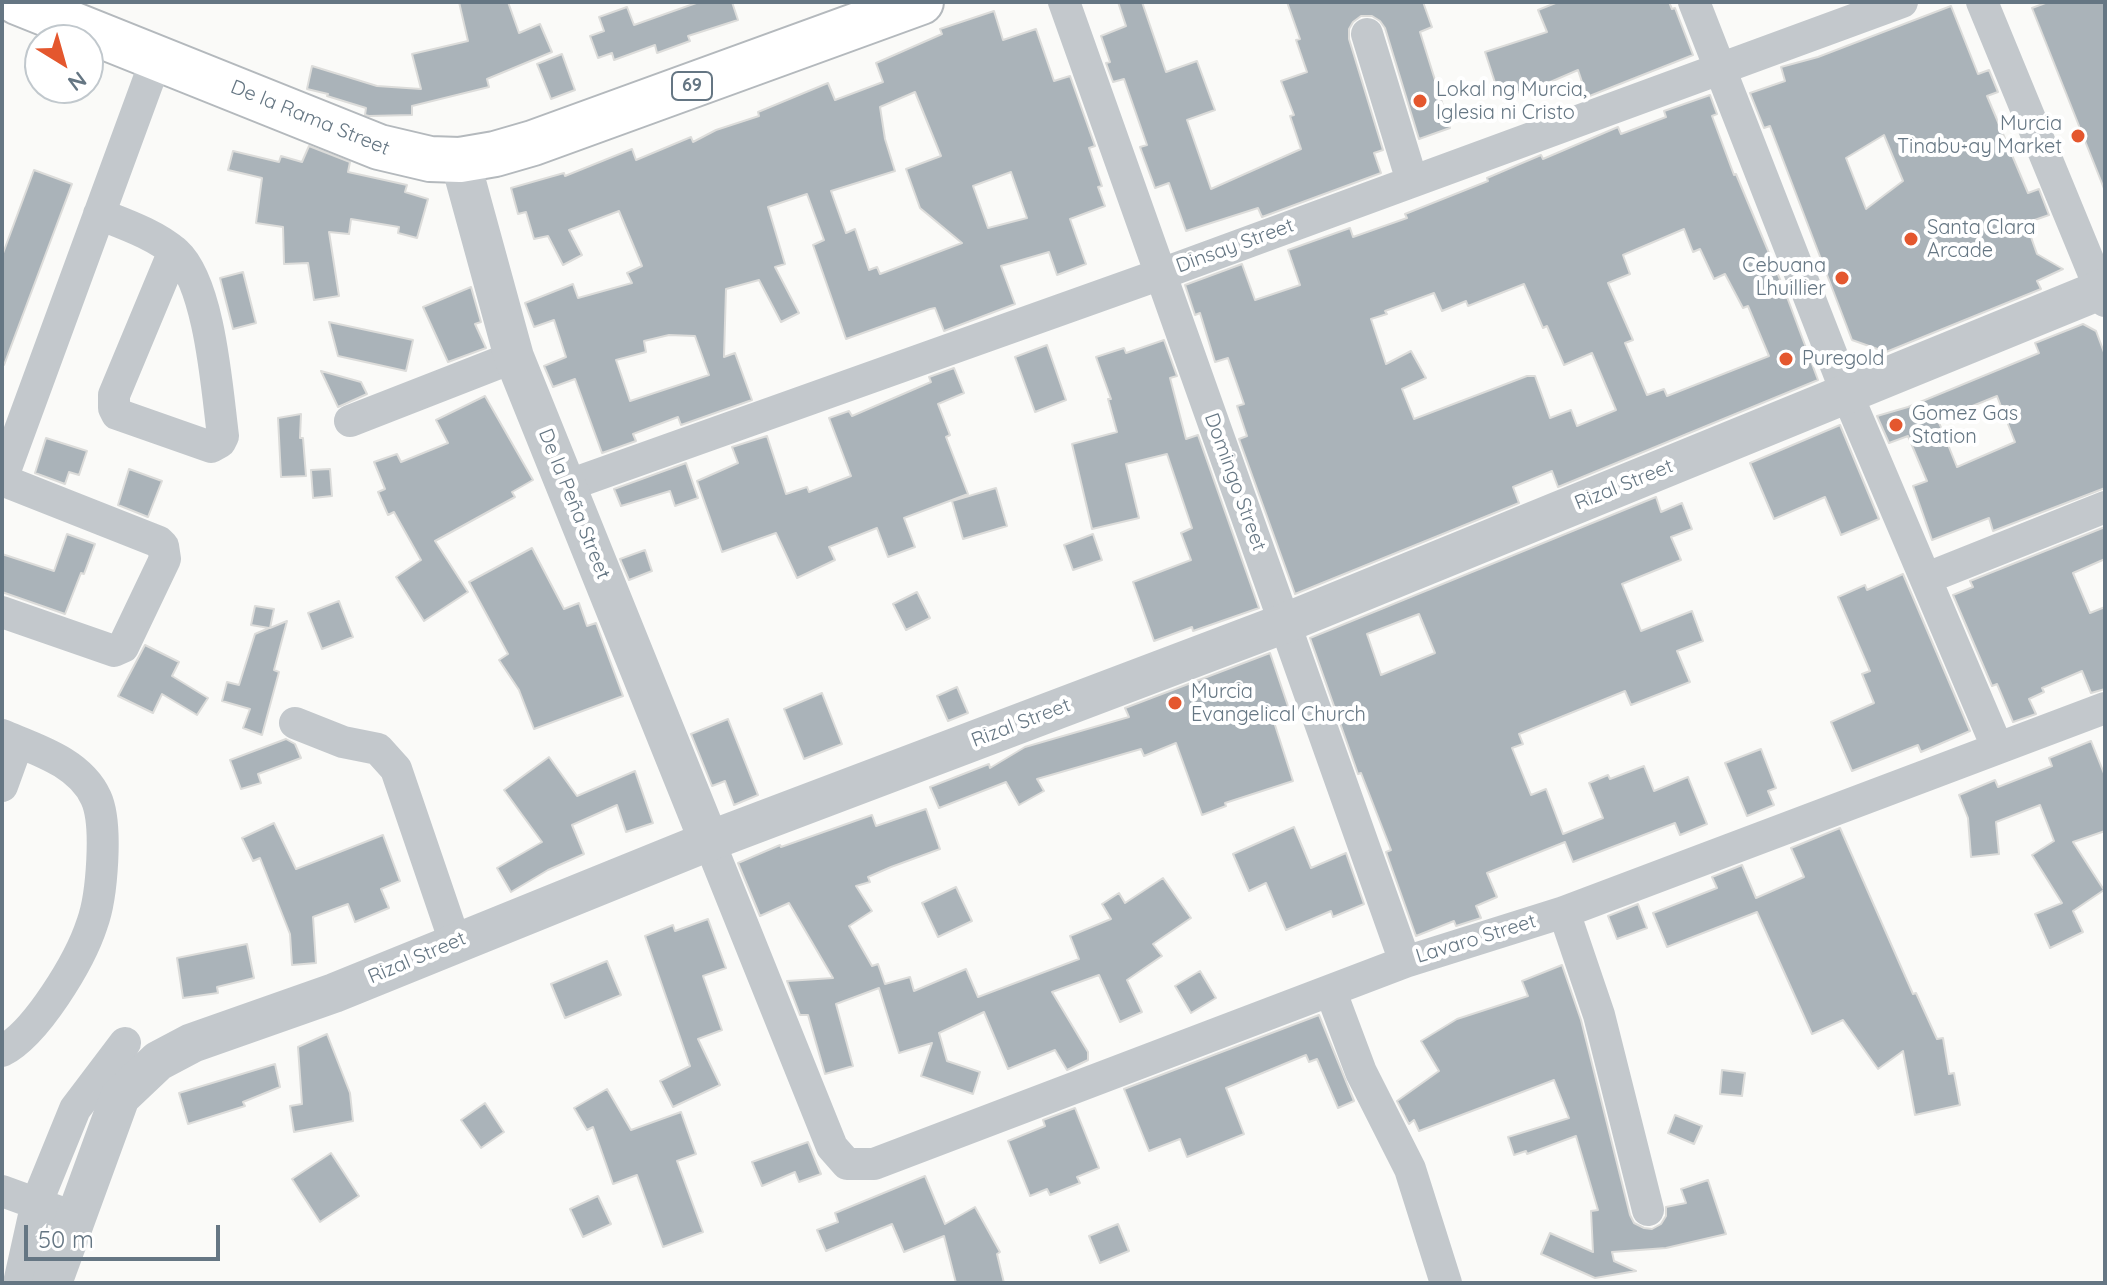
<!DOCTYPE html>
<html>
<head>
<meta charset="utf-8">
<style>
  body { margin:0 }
  #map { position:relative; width:2107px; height:1285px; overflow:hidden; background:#fafaf8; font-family:Quicksand,sans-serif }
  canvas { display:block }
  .frame { position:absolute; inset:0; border:4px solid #657683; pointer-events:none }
  .north { position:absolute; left:24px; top:24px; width:80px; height:80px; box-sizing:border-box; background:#fff; border:2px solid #c1c8cd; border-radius:50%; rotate:143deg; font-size:22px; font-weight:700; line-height:32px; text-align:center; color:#657683 }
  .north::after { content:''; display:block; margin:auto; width:28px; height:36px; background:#e4572e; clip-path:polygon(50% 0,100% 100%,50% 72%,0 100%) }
  .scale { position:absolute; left:24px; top:1225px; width:196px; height:36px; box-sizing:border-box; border:4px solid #657683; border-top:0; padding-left:10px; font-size:24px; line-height:28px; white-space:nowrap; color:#657683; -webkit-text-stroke:6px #fff; paint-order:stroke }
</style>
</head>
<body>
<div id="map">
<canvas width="2107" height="1285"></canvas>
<div class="frame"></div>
<div class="north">N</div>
<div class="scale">50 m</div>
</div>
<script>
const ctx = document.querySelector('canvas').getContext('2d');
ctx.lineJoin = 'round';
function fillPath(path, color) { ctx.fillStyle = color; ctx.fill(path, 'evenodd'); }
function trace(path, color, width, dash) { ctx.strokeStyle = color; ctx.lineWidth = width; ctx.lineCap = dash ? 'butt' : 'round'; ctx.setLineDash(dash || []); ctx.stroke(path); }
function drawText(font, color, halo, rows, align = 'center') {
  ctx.font = font + ' Quicksand,sans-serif'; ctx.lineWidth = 8; ctx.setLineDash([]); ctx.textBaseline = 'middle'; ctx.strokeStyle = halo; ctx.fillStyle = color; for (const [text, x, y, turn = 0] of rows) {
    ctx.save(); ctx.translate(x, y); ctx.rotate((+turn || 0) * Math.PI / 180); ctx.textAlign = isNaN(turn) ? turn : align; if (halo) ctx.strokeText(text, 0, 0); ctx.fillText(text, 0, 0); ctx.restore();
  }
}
const building = new Path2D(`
  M459,2H508L519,33L540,24L552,52L487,79L489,87L412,106V115L369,116L365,115L366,108L327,96L328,94L307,89L312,66L377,86L421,89L412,54L468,41Z
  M699,2H732L738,20L688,36L690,41L657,53L655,45L614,60L612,53L598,58L590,36L604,31L599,17L627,7L634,25Z
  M1118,2H1142L1166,72L1197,61L1215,110L1187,120L1211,189L1301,149L1290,116L1294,115L1281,81L1307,72L1296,40L1300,39L1287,2H1423L1432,27L1420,32L1450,128L1419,139L1385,28L1380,21L1372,16H1361L1353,22L1349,29V39L1383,150L1374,153L1381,173L1262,217L1258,208L1186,231L1169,183L1155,188L1140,147L1147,145L1124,79L1113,82L1106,63L1110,62L1101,36L1126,26Z
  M1558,2H1669L1672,9L1675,8L1693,55L1587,97L1578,70L1548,83L1500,98L1485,52L1547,32L1538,10Z
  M2048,2H2105V191L2032,8Z
  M1951,6L1978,74L1989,70L1998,92L1987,96L2028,193L2039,189L2049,215L2026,223L2037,254L2063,269L2037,281L2041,289L1886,352L1852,340L1770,126L1764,128L1750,93L1785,81L1781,67L1818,57ZM1884,135L1903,181L1866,209L1846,158Z
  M994,11L1003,40L1036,29L1054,81L1070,76L1095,146L1089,148L1102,186L1098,187L1105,206L1070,219L1086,264L1057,275L1049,252L1001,266L1015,304L944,331L935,308L930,309L846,339L813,245L824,240L807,194L768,207L785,264L775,267L799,313L781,322L759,280L726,289L724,357L735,353L752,400L681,425L678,417L633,434L636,441L602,453L575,379L553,387L544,366L566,357L554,320L534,327L525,303L573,284L578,298L632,283L627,273L642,266L619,211L569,230L582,255L563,265L548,236L534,239L526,212L518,214L511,188L564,173L565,176L632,149L636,160L691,137L693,142L716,130L759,116L758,112L828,83L835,100L883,82L876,63L942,34L940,29ZM915,92L941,156L906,169L920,208L962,243L880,274L877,267L869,270L855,229L846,233L831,191L895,171L885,139L880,107ZM1011,172L1027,218L988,228L973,186ZM669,335L695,336L709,375L630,401L616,360L646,352L644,341Z
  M562,54L575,90L551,99L537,64Z
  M1710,95L1717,114L1712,116L1734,175L1736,174L1784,289L1818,380L1558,487L1552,471L1513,487L1519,503L1295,594L1239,439L1247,436L1237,406L1244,404L1228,358L1215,362L1200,313L1195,315L1185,285L1242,264L1255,300L1300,285L1288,250L1350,228L1353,237L1407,218L1405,214L1488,181L1487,178L1515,166L1541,155L1543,159L1618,127L1621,134L1666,117L1664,111ZM1684,229L1693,252L1700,249L1714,279L1725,274L1743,308L1748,306L1769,356L1667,396L1664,389L1647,395L1625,343L1633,340L1608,283L1630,274L1623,255ZM1524,284L1543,328L1547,326L1564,365L1592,353L1616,410L1577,426L1571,410L1550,418L1535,376H1527L1414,419L1402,389L1426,378L1411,351L1386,364L1371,319L1387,314L1385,311L1434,293L1442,311L1466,301L1468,306Z
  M309,146L350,162L348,172L407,185L405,192L428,199L417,238L398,233L399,227L351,219L349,234L329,232L339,296L314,300L308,263L284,264L283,227L256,223L262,178L228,170L233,151L279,162L281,156L302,162Z
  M34,170L72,184L4,365H2V256Z
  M243,272L256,323L233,329L220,278Z
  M471,287L481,322L475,324L486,348L448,362L423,307Z
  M329,322L413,340L406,371L338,356Z
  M2083,324L2096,331L2105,355V488L1993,531L1989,518L1932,540L1913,486L1927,481L1908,436L1889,443L1877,416L1908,407L2039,353L2035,343ZM1997,396L2015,442L1957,467L1938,420Z
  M1164,340L1177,376L1170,378L1186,439L1198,435L1259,608L1193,631L1192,627L1154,641L1133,582L1191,560L1181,533L1192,528L1167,454L1126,464L1139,518L1092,529L1072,444L1117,432L1108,399H1111L1096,357L1124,348L1126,353Z
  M1047,345L1066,400L1035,412L1015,357Z
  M954,368L964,393L938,404L950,435L946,437L968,494L904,518L915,547L888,557L877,528L829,547L835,560L797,578L776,533L722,552L697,481L738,463L732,447L767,436L786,494L807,487L809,492L851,476L829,418L849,411L852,416L931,382L929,377Z
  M321,371L361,382L367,394L338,407Z
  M485,396L533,480L512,492L515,497L435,541L468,592L424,621L396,577L421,560L394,512L388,515L378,492L385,489L374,462L397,454L401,462L448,443L436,420Z
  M301,414L300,438H303L306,476L281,477L278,418Z
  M1840,425L1879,519L1841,535L1825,497L1774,519L1750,463Z
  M46,438L87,451L79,475L69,472L65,484L35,473Z
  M686,463L698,498L675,506L670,491L621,506L614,489Z
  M129,469L162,481L148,517L118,505Z
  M330,469L332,496L313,498L311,470Z
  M996,488L1007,526L963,539L952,501Z
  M1656,497L1661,512L1682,503L1692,529L1671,537L1681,560L1622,584L1641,631L1692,611L1703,641L1677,651L1690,682L1631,705L1625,691L1519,734L1523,744L1512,748L1531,795L1546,789L1563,834L1603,818L1589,783L1608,775L1610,779L1644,766L1654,791L1688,777L1707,824L1680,835L1675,823L1573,862L1565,842L1487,873L1497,897L1476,906L1481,918L1456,926L1454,921L1416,936L1386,852L1391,850L1361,773L1358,774L1310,638ZM1419,614L1435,653L1381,675L1367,634Z
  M2105,527V559L2073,573L2090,613L2105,607V689L2091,693L2082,671L2042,688L2044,692L2029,699L2036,714L2013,722L1997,684L1992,686L1953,595L1973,587L1970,581Z
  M67,534L95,544L84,574L81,573L65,614L2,592V554L54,571Z
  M1093,534L1102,560L1073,570L1064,545Z
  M532,548L564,609L579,603L587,626L596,623L623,696L534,729L519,690L499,660L508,654L469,582Z
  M645,550L652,571L629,580L620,559Z
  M1903,574L1970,731L1921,752L1918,745L1852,771L1831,722L1874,703L1862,674L1870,671L1838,597L1865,585L1867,590Z
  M917,592L930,618L906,630L893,604Z
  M339,601L353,637L322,649L308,613Z
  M255,606L274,609L270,628L287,621L274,670L279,672L262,735L243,728L250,709L222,701L227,682L239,685L255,634L269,628L251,625Z
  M145,645L179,662L172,676L208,698L197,715L162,694L153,713L118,696Z
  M1270,653L1290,712L1273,719L1293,781L1225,803L1226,806L1202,815L1176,743L1144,756L1141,749L1037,779L1044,791L1019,805L1006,782L939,808L930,787L989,764L990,768L1025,747L1129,717L1125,708Z
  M957,687L968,713L948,721L937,696Z
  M822,693L842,744L804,759L784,709Z
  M728,719L758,795L734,805L725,781L712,786L691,734Z
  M286,739L295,744L301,758L258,774L261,783L241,789L230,760Z
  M2091,741L2105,776V831L2073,842L2104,890L2073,911L2083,932L2050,948L2035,914L2062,903L2032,855L2054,841L2040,805L1996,822L1999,854L1971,857L1968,818L1959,795L1995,780L1998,787L2052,766L2049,758Z
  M1761,749L1776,788L1768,791L1774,805L1747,816L1725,763Z
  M549,757L577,796L635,771L653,823L626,832L617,805L572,825L584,854L548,870L511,892L497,868L542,842L504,790Z
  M926,809L940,849L891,867L868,877L870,882L856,886L872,911L849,926L872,966L878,964L885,984L910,977L914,991L966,969L978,997L1079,959L1070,936L1111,919L1102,904L1119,893L1125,903L1163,878L1191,918L1153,944L1162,956L1127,980L1142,1012L1120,1022L1099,975L1052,992L1088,1052V1060L1067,1070L1055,1050L1008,1069L984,1012L939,1033L947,1061L980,1072L973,1094L921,1076L932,1043L899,1053L879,988L836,1004L853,1066L825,1074L808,1015H800L787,981L833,978L789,903L760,916L738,863L780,845L781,847L872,815L876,826Z
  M274,823L296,869L383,835L400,881L381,889L389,908L355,922L348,904L313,917L316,963L292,965L290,934L260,858L253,861L242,838Z
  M1294,827L1311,868L1346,853L1364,904L1333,917L1331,911L1286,930L1266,883L1249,891L1233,854Z
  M1840,828L1913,994L1916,993L1937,1039L1943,1038L1949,1074L1954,1073L1960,1105L1915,1115L1903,1051L1878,1069L1843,1020L1812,1034L1757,912L1667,947L1653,913L1717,888L1712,877L1742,865L1756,898L1804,877L1791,848Z
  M956,887L972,921L938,937L922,903Z
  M1638,904L1647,928L1617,939L1608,916Z
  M708,919L726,968L703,976L722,1030L698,1039L720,1085L673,1107L660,1081L690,1066L645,936L673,925L675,931Z
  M247,944L254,978L217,987L218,993L183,998L177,958Z
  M607,961L621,995L565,1018L551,984Z
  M1562,965L1581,1020L1630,1215L1634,1223L1644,1228L1652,1229L1661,1224L1666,1216V1207L1686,1203L1681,1189L1708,1180L1726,1234L1666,1248L1612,1252L1614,1261L1636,1271L1595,1278L1541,1254L1550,1233L1593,1252L1591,1211L1598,1210L1576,1136L1527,1154L1526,1151L1514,1155L1508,1137L1569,1118L1554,1080L1419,1131L1414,1120L1409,1124L1397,1101L1439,1071L1421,1041L1457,1019L1528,996L1522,981Z
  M1200,971L1216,998L1191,1013L1175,986Z
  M1319,1015L1354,1101L1338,1108L1317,1059L1309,1062L1306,1055L1226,1088L1244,1134L1187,1157L1180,1139L1149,1151L1124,1089Z
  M327,1034L350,1093L353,1121L294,1132L290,1106L302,1104L298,1047Z
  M275,1064L280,1087L243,1102L245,1106L188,1124L179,1093Z
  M1722,1070L1745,1073L1742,1096L1720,1094Z
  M607,1089L631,1130L681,1112L696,1154L677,1161L703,1232L663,1247L637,1175L613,1184L593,1127L587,1130L574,1108Z
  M485,1103L504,1132L481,1148L461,1120Z
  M1075,1108L1099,1168L1077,1177L1080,1183L1050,1195L1047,1189L1030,1196L1008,1141L1045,1126L1043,1120Z
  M1675,1115L1702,1126L1694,1144L1668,1133Z
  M808,1142L821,1174L799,1182L795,1172L762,1186L752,1162Z
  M331,1153L359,1196L320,1222L292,1179Z
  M925,1176L945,1224L975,1207L1000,1252L997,1254L1004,1283H956L944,1236L904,1252L892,1224L826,1251L817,1230L838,1222L835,1213Z
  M598,1196L611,1224L583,1237L570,1209Z
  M1118,1224L1129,1251L1100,1263L1089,1236Z`);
fillPath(building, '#aab3b9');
trace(building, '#dcdcda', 2);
const trunk = new Path2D(`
  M17,2L379,147L430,159L460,160L495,154L533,143L921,2`);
trace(trunk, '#b4b9bd', 48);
trace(new Path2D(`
  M1064,2L1405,962
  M1694,2L1847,394L1997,747
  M1982,2L2105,301
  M1367,34L1412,181
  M99,214C124,224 156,235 176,253C210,284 217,390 223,436L220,442L211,447L117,414L114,408V395L174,251
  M350,421L514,357
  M2,479L157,57
  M2,480L159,542L163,546L165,559L123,647L114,651L2,612
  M566,486L1161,274L1902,2
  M1927,578L2105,507
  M295,723L343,742L378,749L396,769L455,942
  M2,735C35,749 80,762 96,798C108,824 102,897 92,924C80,961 36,1034 2,1051
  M2,786L18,742
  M709,841L832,1147L847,1164H874L1405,962L1564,912L2105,708
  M1564,912L1599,1015L1648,1210
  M1331,992L1361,1072L1410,1169L1446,1283
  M2,1191L57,1211
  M19,1283L37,1202L75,1109L125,1043`), '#c3c8cc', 32);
trace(new Path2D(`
  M460,160L514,357L709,841
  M52,1283L120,1097L158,1061L192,1043L334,993L709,841L1285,623L2105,288`), '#c3c8cc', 40);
trace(trunk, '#fff', 44);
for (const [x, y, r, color] of [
  [1420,101,8,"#e4572e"],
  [2078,136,8,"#e4572e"],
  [1911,239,8,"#e4572e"],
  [1842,278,8,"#e4572e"],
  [1786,359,8,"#e4572e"],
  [1896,425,8,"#e4572e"],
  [1175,703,8,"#e4572e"]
]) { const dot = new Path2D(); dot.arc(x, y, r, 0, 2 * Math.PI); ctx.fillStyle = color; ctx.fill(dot); trace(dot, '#fff', 3); }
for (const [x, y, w] of [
  [692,86,40]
]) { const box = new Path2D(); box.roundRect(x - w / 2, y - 14, w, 28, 6); ctx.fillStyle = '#fff'; ctx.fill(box); trace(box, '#657683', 2); }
drawText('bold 18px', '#657683', null, [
  ["69",692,86]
]);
drawText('20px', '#657683', '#fff', [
  ["Lokal ng Murcia,",1436,90],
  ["Iglesia ni Cristo",1436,113],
  ["Murcia",2062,124,"right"],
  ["Tinabu-ay Market",2062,147,"right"],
  ["Santa Clara",1927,228],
  ["Arcade",1927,251],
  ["Cebuana",1826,266,"right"],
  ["Lhuillier",1826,289,"right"],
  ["Puregold",1802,359],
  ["Gomez Gas",1912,414],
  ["Station",1912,437],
  ["Murcia",1191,692],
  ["Evangelical Church",1191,715]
], 'left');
drawText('20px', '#657683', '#fff', [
  ["De la Rama Street",310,118,22],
  ["Dinsay Street",1235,246,-20],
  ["Domingo Street",1235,482,70],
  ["Rizal Street",1624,485,-22],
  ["De la Peña Street",574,504,68],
  ["Rizal Street",1021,723,-21],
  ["Lavaro Street",1476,939,-17],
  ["Rizal Street",417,958,-23]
]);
</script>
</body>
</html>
